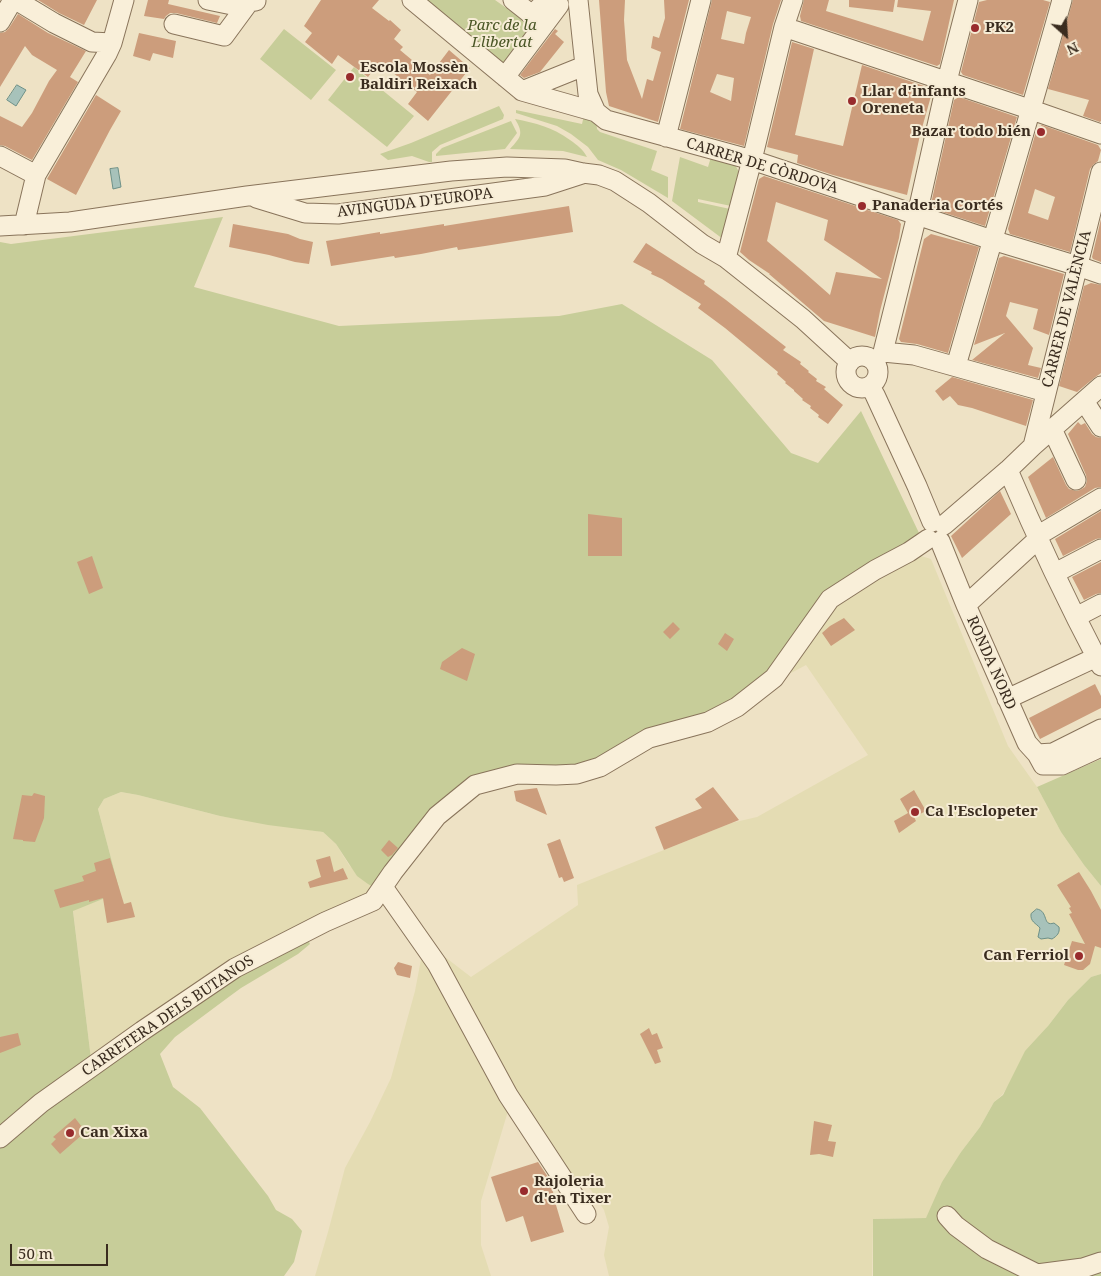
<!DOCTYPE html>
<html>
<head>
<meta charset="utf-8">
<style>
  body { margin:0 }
  #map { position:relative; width:1101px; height:1276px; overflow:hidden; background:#eee2c5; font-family:"Noto Serif",serif }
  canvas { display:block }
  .north { position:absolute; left:1041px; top:10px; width:50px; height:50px; -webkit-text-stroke:4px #f6ecd5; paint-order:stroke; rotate:154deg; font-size:14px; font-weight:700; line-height:20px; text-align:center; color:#3a2c1f }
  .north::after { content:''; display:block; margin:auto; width:18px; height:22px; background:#3a2c1f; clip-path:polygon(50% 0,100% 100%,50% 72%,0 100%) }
  .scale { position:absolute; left:10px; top:1244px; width:98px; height:22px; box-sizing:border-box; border:2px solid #3a2c1f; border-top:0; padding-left:6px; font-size:15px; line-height:18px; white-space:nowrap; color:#3a2c1f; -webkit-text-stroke:4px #f6ecd5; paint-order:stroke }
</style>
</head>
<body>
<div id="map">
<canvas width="1101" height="1276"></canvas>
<div class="north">N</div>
<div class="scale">50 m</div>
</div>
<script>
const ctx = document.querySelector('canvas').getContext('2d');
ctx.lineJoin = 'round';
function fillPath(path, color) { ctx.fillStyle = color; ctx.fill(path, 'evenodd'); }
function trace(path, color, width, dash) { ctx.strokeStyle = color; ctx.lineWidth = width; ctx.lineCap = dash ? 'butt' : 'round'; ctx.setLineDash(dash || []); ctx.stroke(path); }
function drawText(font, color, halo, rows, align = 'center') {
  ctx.font = font + ' "Noto Serif",serif'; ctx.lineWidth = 4; ctx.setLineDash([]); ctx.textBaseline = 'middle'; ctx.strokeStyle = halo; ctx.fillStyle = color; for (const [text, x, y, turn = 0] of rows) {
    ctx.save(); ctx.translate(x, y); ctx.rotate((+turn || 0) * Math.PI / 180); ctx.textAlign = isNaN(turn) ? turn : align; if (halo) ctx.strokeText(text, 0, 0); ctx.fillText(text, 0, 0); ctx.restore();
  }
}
fillPath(new Path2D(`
  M921,556L931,559L1008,746L1037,787L1061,832L1084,865L1101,886V974L1091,977L1068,1000L1048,1026L1002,1095L994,1102L980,1127L961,1152L937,1204L926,1218L873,1219L872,1276H609L604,1255L609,1227L604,1210L591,1190L584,1183L567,1171L499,1070L445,957L471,977L578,905L577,885L731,823L757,817L868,755L806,665L791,673L796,655L832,603L897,565Z
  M121,792L138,795L220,816L323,832L336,844L349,865L377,889L91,1059L73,910L120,892L98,809L104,799Z
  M423,949L508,1111L481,1201V1245L491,1276H315L328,1232L345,1168L370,1122L391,1078L415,991Z`), '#e4dcb3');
fillPath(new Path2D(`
  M421,0H495L536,29L506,69Z
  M284,29L336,70L311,100L260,59Z
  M354,67L414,116L387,147L328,100Z
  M499,106L504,115L503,119L440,145L432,152V162H429L412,156L388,160L380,154L411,143Z
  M516,110L582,124L585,111L596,119L597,129L600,132L657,151L651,170L668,177V198L621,170L598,160L588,147L571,134L557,126L516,113Z
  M515,119C536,123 552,127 570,140C577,145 583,149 587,157L563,151L510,149C521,137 524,134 515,119Z
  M511,121L517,133L505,149L436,156V154L442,148Z
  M680,157L708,167L711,157L734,163L739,172L731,206L698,199V202L730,209L723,239L672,201Z
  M223,217L194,287L339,326L559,316L622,304L712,360L791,453L818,463L861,411L919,533L914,542L857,575L760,686L708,712L658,729L597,761L573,767L487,774L377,889L368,884L357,876L336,844L323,832L268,825L220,816L138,795L121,792L104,799L98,809L120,892L73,911L91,1059L0,1131V242L11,244Z
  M1101,759V886L1084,865L1061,832L1037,787Z
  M306,936L310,944L298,954L241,988L226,999L175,1037L160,1054L173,1087L200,1108L268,1196L276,1210L292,1219L302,1231L294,1262L284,1276H0V1148L30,1122L186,1005Z
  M1101,974V1276H873V1219L926,1218L942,1182L961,1152L980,1127L994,1102L1003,1095L1025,1051L1048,1026L1068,1000L1091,977Z`), '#c7cd99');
const water = new Path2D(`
  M17,85L26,90L16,106L7,100Z
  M118,168L121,187L113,189L110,169Z
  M1037,909C1049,911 1042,927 1054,923L1059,927C1060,933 1057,936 1052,939L1048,938L1041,939L1038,937L1040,928C1036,923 1030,922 1031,914Z`);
fillPath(water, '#a7c2ba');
trace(water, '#6d9087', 1);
fillPath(new Path2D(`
  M38,0H97L84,25L59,13Z
  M148,0H169L168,4L220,16L217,23L176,13H170L166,16L164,19L144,16Z
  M321,0H379L372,8L389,21L390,20L401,30L394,39L403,47L400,50L430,75L449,50L470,68L428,121L408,104L417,92L387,68L383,73L375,68L368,77L338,55L332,64L305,42L312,33L304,26Z
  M599,0H625L624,20L627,60L642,99L647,79L653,81L661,52L651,48L653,36L659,38L665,18L664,0H689L658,122L609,106L606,92Z
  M712,0H781L773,24L744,146L680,129ZM727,11L751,17L746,33L744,44L721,39ZM717,74L734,78L731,101L710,92Z
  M804,0H829L826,11L923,41L931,11L897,7L898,0H954L940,64L937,66L801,21L800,16Z
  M849,0H895L893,12L849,7Z
  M987,0H1043L1050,2L1023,95L963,75L961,72L979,2Z
  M1073,0H1101V121L1100,122L1083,116L1089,100L1048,89Z
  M18,14L48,33L86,51L70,77L78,82L32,160L5,146L0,145V116L22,127L32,113L49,81L57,70L32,55L25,46L0,87V33L5,32L9,28Z
  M555,29L558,31L555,34L564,42L540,72L524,78L520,75Z
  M139,33L176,41L173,58L153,53L150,61L133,56Z
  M792,42L814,49L795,135L843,146L862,65L933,89L920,135L907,195L833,175L797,163L798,155L767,147Z
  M96,95L121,111L110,130L76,195L47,179Z
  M959,97L1017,117L985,226L933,209L931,204L954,100Z
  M1042,125L1098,145L1101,150L1098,161L1093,165L1090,169L1070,252L1010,234L1008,229L1037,128ZM1035,189L1055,197L1048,220L1028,213Z
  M764,176L898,220L901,224L899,238L880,311L875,337L824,321L769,274H770L749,260L740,252L759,179ZM776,202L828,220L824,240L882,279L836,272L830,295L805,273L767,241Z
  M569,206L573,232L485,246L458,250L457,247L421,254L395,258L394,256L331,266L326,241L380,232V234L444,224V226Z
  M1101,219V262L1093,259L1092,257Z
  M233,224L288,234L300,239L313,242L309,264L295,262L269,255L229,247Z
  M931,234L979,247L948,353L917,344L901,342L899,339L924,239Z
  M646,243L705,281L704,284L726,300L786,347L783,350L801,362L800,364L809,371L808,372L817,379L816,381L826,387L824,389L843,405L828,424L818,417L819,415L810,408L811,406L802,400L803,399L794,391V390L785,383L786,382L777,374L778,372L725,328L698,308L701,304L662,279L651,274L652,272L633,262Z
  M1004,256L1064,274L1049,335L1033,329L1038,309L1010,302L1006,316L1033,348L1028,365L1041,368L1038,378L972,360L1005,333L974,345L999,258Z
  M1091,283L1101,285V373L1094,378L1077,392L1059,386L1084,286Z
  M952,377L1033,400L1026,426L972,408L958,405L950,396L943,401L935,391Z
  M1078,422L1081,425L1085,423L1092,434L1096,437L1101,438V487L1095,488L1046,518L1028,477L1053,457L1066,485L1069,489L1076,491L1080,490L1085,487L1087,481L1086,475L1068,434Z
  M1000,491L1011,514L962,558L951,536Z
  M1101,511V538L1096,539L1063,556L1055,539Z
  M588,514L622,518V556H588Z
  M92,556L103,588L89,594L77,562Z
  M1101,562V593L1096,594L1084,600L1072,577Z
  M844,618L855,630L831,646L822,633L830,626Z
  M673,622L680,629L670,639L663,632Z
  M725,633L734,639L727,651L718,644Z
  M462,648L475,654L467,681L440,669L442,662Z
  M1095,684L1101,696V708L1040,739L1029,718Z
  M713,787L739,820L664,850L655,827L702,808L695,799Z
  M537,788L547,815L516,801L514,791Z
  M914,790L926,811L914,817L916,821L899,833L894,821L908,813L900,799Z
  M34,793L45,796L44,818L35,842L23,841V840L13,839L22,795L32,796Z
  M560,839L574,878L564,882L562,877L559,878L547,844Z
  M389,840L398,848L392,855L388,857L381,850Z
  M330,856L334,872L343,868L348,879L310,888L308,882L321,877L316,860Z
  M110,858L124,904L131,902L135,917L107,923L103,898L89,902V900L60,908L54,890L84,881L82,876L96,871L94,863Z
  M1079,872L1091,891L1101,910V948L1095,946L1090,964L1083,970H1078L1064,965L1072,941L1085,944L1069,914L1072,913L1069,908L1071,907L1057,885Z
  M398,962L412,966L410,978L397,975L394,968Z
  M649,1028L652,1035L657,1033L663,1048L657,1050L661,1062L655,1064L640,1034Z
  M18,1033L21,1045L0,1053V1037Z
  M75,1118L82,1127L79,1129L83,1134L60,1154L51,1144L56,1139L53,1137Z
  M814,1121L832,1125L828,1141L836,1142L833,1157L819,1154L810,1155Z
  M538,1162L548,1177L557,1204L556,1205L564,1232L531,1242L523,1216L506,1222L491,1177Z`), '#cc9d7c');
const minor = new Path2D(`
  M16,0L54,23L92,42L112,43
  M208,0L232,5L256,1
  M412,0L522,91
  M513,0L532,15L547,0
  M578,0L588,94L596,112
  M0,22L13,0
  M174,24L224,36L249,2
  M784,27L1032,110L1101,134
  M584,66L522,91L596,112L606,120L752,160L992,240L1078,266L1101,274
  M505,77L559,5
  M666,137L701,0
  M0,156L36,175
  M256,198L305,213L338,214L545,186L582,174
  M24,225L36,175L107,54L112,43L124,0
  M0,226L70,222L247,196L451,171L507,167L565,169L583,173L599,175L615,181L649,203L702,244L726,258L803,319L850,362
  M726,258L752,160L784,27L793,0
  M883,352L917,215L947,81L968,0
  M883,352L914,355L1046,392
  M846 372a16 16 0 1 1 32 0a16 16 0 1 1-32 0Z
  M956,366C991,244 1028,122 1062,0
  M870,386L875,395L917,486L932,522
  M1084,401L1101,427
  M1052,429L1076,480
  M1033,446L1101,172
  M1008,470C1036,536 1067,602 1101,666
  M944,525L1008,470L1033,446L1101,386
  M1037,536L1101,498
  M940,541L966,605L1027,743L1037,754L1043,765H1062L1101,747
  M1055,573L1101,549
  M966,605L1038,539
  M1076,617L1101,604
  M1007,699L1101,655
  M1037,754L1053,753L1101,729
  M383,887L437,964L508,1095L586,1214
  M0,1138L41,1103L142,1031L235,968L325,922L373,901L393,872L437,816L475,785L517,774L556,775L577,774L600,767L649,738L708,722L737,707L774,678L830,599L875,570L909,552L928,539
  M947,1216L956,1226L987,1249L1037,1274L1083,1268L1101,1262`);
trace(minor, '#89745b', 21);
trace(minor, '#f9efd9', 19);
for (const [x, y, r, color] of [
  [975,28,5,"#982b2d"],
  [350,77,5,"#982b2d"],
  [852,101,5,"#982b2d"],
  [1041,132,5,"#982b2d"],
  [862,206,5,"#982b2d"],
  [915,812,5,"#982b2d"],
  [1079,956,5,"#982b2d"],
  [70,1133,5,"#982b2d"],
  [524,1191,5,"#982b2d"]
]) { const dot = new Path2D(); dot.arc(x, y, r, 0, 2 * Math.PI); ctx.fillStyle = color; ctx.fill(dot); trace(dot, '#f6ecd5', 2); }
drawText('italic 15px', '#4a5626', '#f6ecd5', [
  ["Parc de la",502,26],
  ["Llibertat",502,43]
]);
drawText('bold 15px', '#3a2c1f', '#f6ecd5', [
  ["PK2",985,28],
  ["Escola Mossèn",360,68],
  ["Baldiri Reixach",360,85],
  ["Llar d'infants",862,92],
  ["Oreneta",862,109],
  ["Bazar todo bién",1031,132,"right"],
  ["Panaderia Cortés",872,206],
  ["Ca l'Esclopeter",925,812],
  ["Can Ferriol",1069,956,"right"],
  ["Can Xixa",80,1133],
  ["Rajoleria",534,1182],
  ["d'en Tixer",534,1199]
], 'left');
drawText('15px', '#3a2c1f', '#f6ecd5', [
  ["CARRER DE CÒRDOVA",762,166,17],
  ["AVINGUDA D'EUROPA",415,203,-7],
  ["CARRER DE VALÈNCIA",1067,309,-76],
  ["RONDA NORD",991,663,66],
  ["CARRETERA DELS BUTANOS",168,1016,-34]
]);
</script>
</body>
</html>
